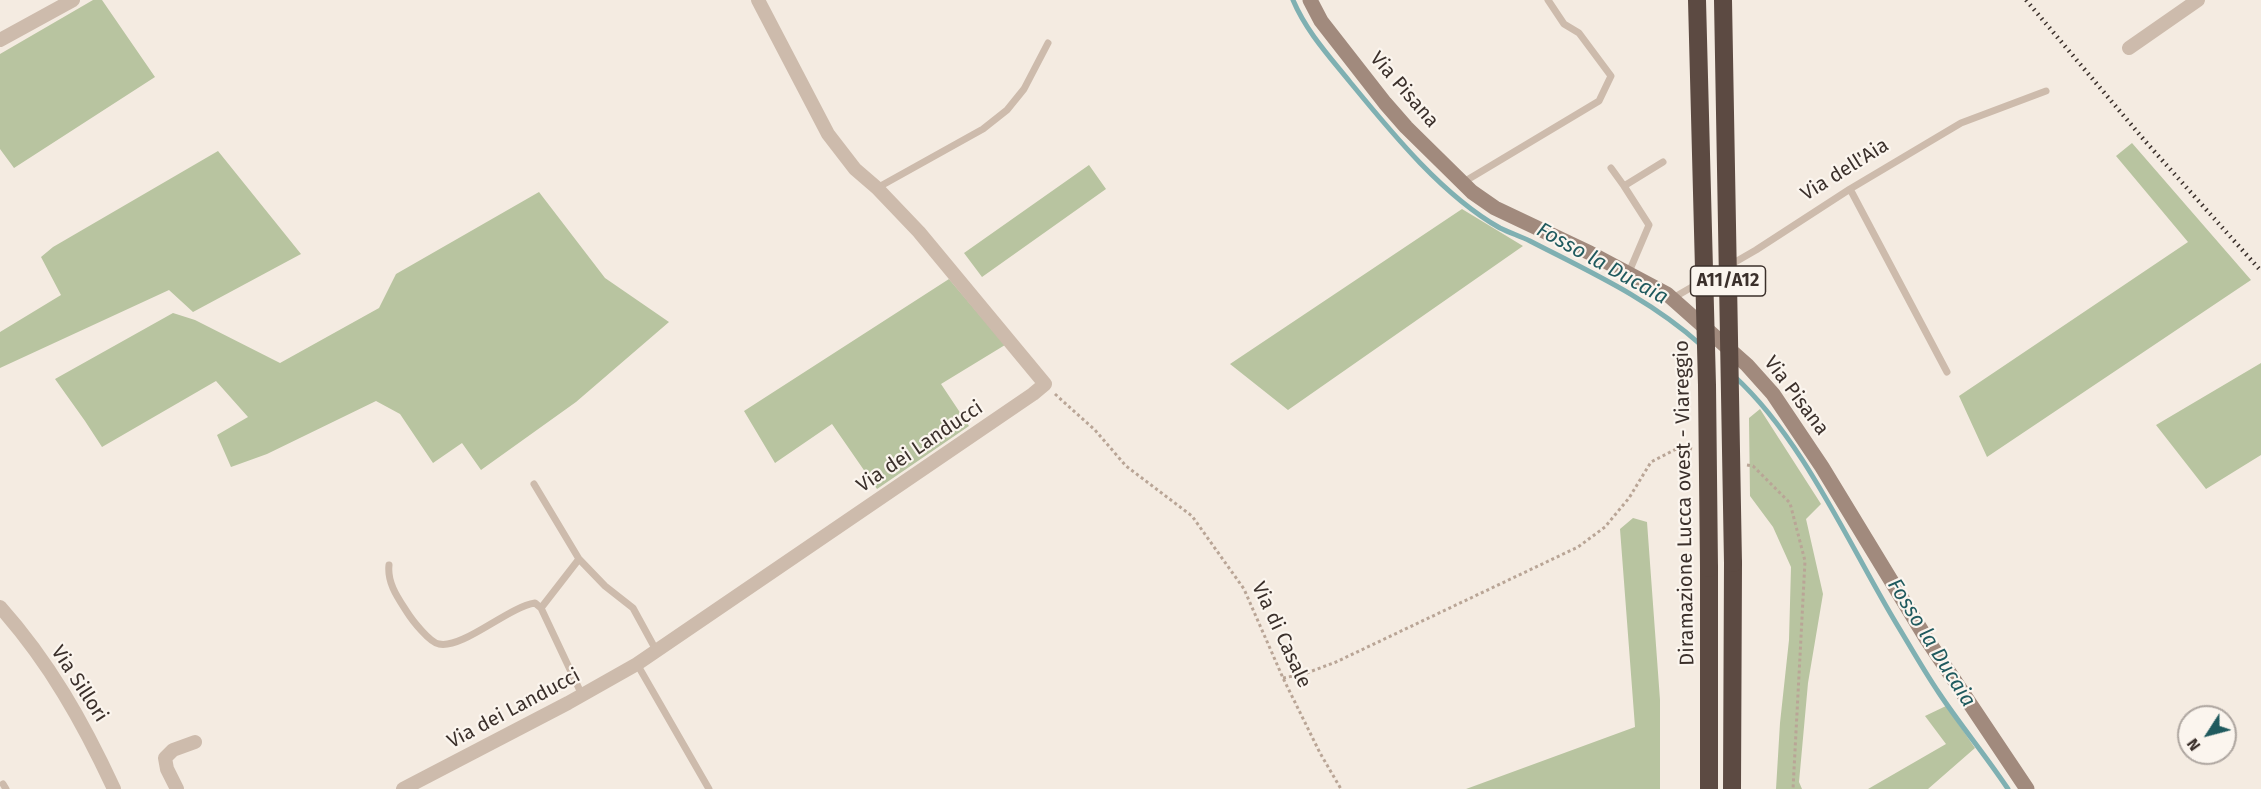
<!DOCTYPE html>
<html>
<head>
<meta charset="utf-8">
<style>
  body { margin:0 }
  #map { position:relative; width:2261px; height:789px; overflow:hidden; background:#f4ebe1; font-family:"Fira Sans",sans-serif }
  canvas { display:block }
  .north { position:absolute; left:2177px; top:705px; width:60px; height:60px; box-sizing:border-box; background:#fbf5ee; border:2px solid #aea6a0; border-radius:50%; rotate:234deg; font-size:16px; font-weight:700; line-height:24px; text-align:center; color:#3b302b }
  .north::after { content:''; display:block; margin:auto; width:21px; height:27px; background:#1f5a5e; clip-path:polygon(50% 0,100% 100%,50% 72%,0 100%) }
</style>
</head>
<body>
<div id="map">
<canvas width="2261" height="789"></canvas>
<div class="north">N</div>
</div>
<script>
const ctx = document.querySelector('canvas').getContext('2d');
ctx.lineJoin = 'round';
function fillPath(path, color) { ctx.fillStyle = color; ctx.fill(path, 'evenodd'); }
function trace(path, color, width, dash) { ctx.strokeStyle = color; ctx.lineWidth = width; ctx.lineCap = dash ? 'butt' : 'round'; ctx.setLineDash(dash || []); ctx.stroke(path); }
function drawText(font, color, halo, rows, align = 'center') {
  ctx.font = font + ' "Fira Sans",sans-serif'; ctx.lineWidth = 4.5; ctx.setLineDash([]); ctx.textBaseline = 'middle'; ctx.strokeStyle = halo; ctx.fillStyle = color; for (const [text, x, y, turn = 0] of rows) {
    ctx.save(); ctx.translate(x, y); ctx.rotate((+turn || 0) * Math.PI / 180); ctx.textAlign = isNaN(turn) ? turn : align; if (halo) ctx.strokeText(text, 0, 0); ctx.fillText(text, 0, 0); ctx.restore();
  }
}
fillPath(new Path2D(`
  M93,0H102L155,77L14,168L0,149V54Z
  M2132,143L2251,280L1987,457L1959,396L2188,242L2116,156Z
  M218,151L301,254L193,312L169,290L0,368V332L61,295L41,257L53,247Z
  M1089,165L1106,189L982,277L964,253Z
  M539,192L605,278L669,322L576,402L481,470L462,443L433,463L400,414L376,401L267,454L231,467L217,435L248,417L216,381L102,447L85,421L55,379L173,313L195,320L280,363L379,308L396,274Z
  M1462,209L1523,246L1288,410L1230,364Z
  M949,279L1005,345L941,384L969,426L877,489L832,424L775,463L744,411Z
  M2261,363V455L2206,489L2156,425Z
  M1760,409L1821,504L1806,519L1823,594L1808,683L1799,782L1802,789H1776L1780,723L1789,640L1791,567L1773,527L1750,496L1749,418Z
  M1633,518L1647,522L1660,700V789H1466L1635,727L1620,529Z
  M1946,706L1975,748L1928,789H1868L1946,744L1925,716Z`), '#b8c4a0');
trace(new Path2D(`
  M1293,0C1306,31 1329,56 1350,82C1391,132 1443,196 1500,228C1510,233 1520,236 1530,241C1590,272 1650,299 1701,345
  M1734,376C1803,439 1848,543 1896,623C1910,646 1924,671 1939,693C1961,726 1986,756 2008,789`), '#7fb0b2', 5);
trace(new Path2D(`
  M1055,394L1095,430L1126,466L1192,516L1244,589L1283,678L1320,753L1341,789
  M1747,465L1753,466L1790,503L1805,561L1793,789
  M1283,678L1304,674L1336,662L1578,547L1605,527L1629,498L1651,462L1682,446L1692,449`), '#b9a596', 3, [3, 3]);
trace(new Path2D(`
  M1611,168L1624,186
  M1462,183L1599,101L1611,76L1579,33L1564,24L1548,0
  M877,188L983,129L1007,110L1024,89L1048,43
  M1850,189L1947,372
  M1629,272L1649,225L1624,186L1663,162
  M1673,298L1756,250L1850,189L1961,123L2046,91
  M534,484L579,559L605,586L633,608L656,650
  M389,565C387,583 398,598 407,612C412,620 430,643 439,644C463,649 508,607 535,603L541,608L582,695
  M541,608L579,559
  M637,664L709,789
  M3,784L6,789`), '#cdbbac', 7);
trace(new Path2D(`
  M0,40L73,0
  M2129,48L2198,0
  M0,607C49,662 83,722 114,789
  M177,789L167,769L165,758L173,750L195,742
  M403,789L568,703L637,664L1033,394L1045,384L919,232L877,188L855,169L828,134L758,0`), '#cdbbac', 14);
trace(new Path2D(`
  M1310,0L1321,21L1385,103L1406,127L1472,192L1495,208L1590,253L1667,294L1747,365L1773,394L1822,467L1926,638L2027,789`), '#a18a7d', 15);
trace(new Path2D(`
  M1709,789V568
  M1732,789L1733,563`), '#5c4a42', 18);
trace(new Path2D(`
  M2026,0L2145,141L2261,271`), '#3b302b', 4.5, [1.5, 4.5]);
trace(new Path2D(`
  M1697,0L1707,385L1709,568
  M1723,0L1733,563`), '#5c4a42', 18);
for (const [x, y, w] of [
  [1728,281,75]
]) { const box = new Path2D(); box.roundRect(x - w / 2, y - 15, w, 30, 4.5); ctx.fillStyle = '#fbf5ee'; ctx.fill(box); trace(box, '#3b302b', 1.5); }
drawText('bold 18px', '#3b302b', null, [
  ["A11/A12",1728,281]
]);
drawText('20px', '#3b302b', '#fbf5ee', [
  ["Via Pisana",1404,90,49],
  ["Via dell'Aia",1845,170,-32],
  ["Via Pisana",1796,396,53],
  ["Via dei Landucci",920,447,-34],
  ["Diramazione Lucca ovest - Viareggio",1685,503,-91],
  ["Via di Casale",1281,635,65],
  ["Via Sillori",79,684,57],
  ["Via dei Landucci",514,709,-28]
]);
drawText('italic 21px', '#1f5a5e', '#fbf5ee', [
  ["Fosso la Ducaia",1602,264,29],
  ["Fosso la Ducaia",1931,643,58]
]);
</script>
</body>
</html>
